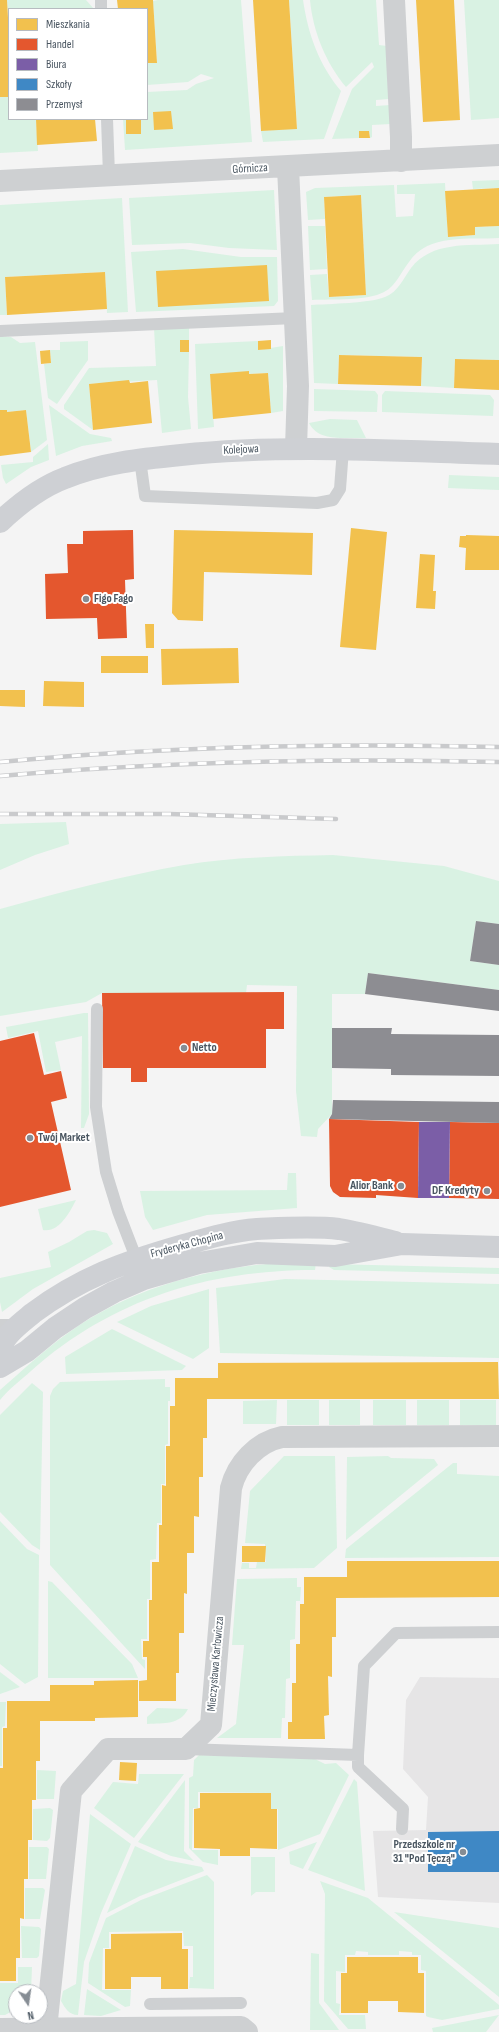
<!DOCTYPE html>
<html>
<head>
<meta charset="utf-8">
<style>
  body { margin:0 }
  #map { position:relative; width:499px; height:2032px; overflow:hidden; background:#f4f4f4; font-family:"Sofia Sans Condensed",sans-serif }
  canvas { display:block }
  .legend { position:absolute; left:8px; top:8px; width:140px; height:112px; box-sizing:border-box; background:#fff; border:1px solid #b7bbc0; margin:0; padding:5px 7px; list-style:none; font-size:12px; color:#4a5661 }
  .legend li { display:flex; align-items:center; gap:8px; height:20px }
  .legend b { width:20px; border:1px solid #b7bbc0 }
  .north { position:absolute; left:8px; top:1984px; width:40px; height:40px; box-sizing:border-box; background:#fff; border:1px solid #b7bbc0; border-radius:50%; rotate:167deg; font-size:11px; font-weight:700; line-height:16px; text-align:center; color:#4a5661 }
  .north::after { content:''; display:block; margin:auto; width:14px; height:18px; background:#868d94; clip-path:polygon(50% 0,100% 100%,50% 72%,0 100%) }
</style>
</head>
<body>
<div id="map">
<canvas width="499" height="2032"></canvas>
<ul class="legend">
<li><b style="height:11px;background:#f2c14e"></b>Mieszkania</li>
<li><b style="height:11px;background:#e4572e"></b>Handel</li>
<li><b style="height:11px;background:#7b5ea7"></b>Biura</li>
<li><b style="height:11px;background:#3f88c5"></b>Szkoły</li>
<li><b style="height:11px;background:#8d8d92"></b>Przemysł</li>
</ul>
<div class="north">N</div>
</div>
<script>
const ctx = document.querySelector('canvas').getContext('2d');
ctx.lineJoin = 'round';
function fillPath(path, color) { ctx.fillStyle = color; ctx.fill(path, 'evenodd'); }
function trace(path, color, width, dash) { ctx.strokeStyle = color; ctx.lineWidth = width; ctx.lineCap = dash ? 'butt' : 'round'; ctx.setLineDash(dash || []); ctx.stroke(path); }
function drawText(font, color, halo, rows, align = 'center') {
  ctx.font = font + ' "Sofia Sans Condensed",sans-serif'; ctx.lineWidth = 4; ctx.setLineDash([]); ctx.textBaseline = 'middle'; ctx.strokeStyle = halo; ctx.fillStyle = color; for (const [text, x, y, turn = 0] of rows) {
    ctx.save(); ctx.translate(x, y); ctx.rotate((+turn || 0) * Math.PI / 180); ctx.textAlign = isNaN(turn) ? turn : align; if (halo) ctx.strokeText(text, 0, 0); ctx.fillText(text, 0, 0); ctx.restore();
  }
}
fillPath(new Path2D(`
  M420,1677L499,1678V1903L378,1897L373,1831L426,1830L428,1797L403,1769L406,1700Z`), '#e6e5e6');
fillPath(new Path2D(`
  M7,0H86L94,9H9V35Z
  M158,0H241L252,142L125,150L123,119H147V92L187,90L196,84L214,78L201,74L188,82L147,85V63L157,62L153,1Z
  M289,0H303C308,34 319,65 341,91L324,139L263,142L261,131L297,128Z
  M310,0H376L379,45L387,46L389,99L376,100V106L390,105L391,124L372,125V137L370,138L369,131H359V138L332,139L352,89L374,67L372,62L346,87C326,63 313,32 310,0Z
  M464,0H499V118L471,120Z
  M0,97H9V119H36L38,151L0,153Z
  M499,180V188L473,189L472,181Z
  M445,183L448,237L475,235V227L499,226V238C469,240 428,233 409,262C401,272 396,286 384,292C367,301 332,299 312,300L310,275L327,274L329,297L366,295L361,195L324,197L325,219L308,220L306,192L315,188L394,185L396,217L413,216L415,194H397V185Z
  M274,190L277,250L229,248L190,243L132,245L129,198Z
  M122,198L128,312L107,313L105,272L5,277L7,315H0V205Z
  M308,226H325L327,269L310,270Z
  M499,244V360L455,359L454,388L421,386L422,357L339,355L338,384L314,383L311,305C328,304 371,303 385,297C398,292 403,279 411,268C432,241 468,246 499,244Z
  M183,249L241,257H277L278,301L274,306L136,312L131,252Z
  M189,327V340H180V352H189L188,397L191,429L162,433L157,380L89,384L93,430L64,409V405L89,368L156,366L154,328Z
  M0,336L11,337L20,343L35,342L47,440L31,452L26,410L7,412L6,410H0Z
  M88,341V360L57,404L48,398L44,364L51,363L50,350H60V342Z
  M258,341V350L283,346V411L271,413L268,373L249,374V372L210,374L214,427L198,429L195,344Z
  M314,389L375,391L378,395L377,412L314,411Z
  M385,391L490,395L494,400L493,416L382,412V395Z
  M49,405L90,434L111,438L112,441L82,446L56,456Z
  M330,419L357,420L366,438C347,437 319,443 309,423Z
  M48,444L49,460L31,467L6,484L3,478L1,465L33,462V457Z
  M449,475L499,477V490L448,488Z
  M66,822L69,844L35,855L0,870V824Z
  M333,855L444,866L499,881V924L476,921L470,961L499,965V990L368,973L365,994H332V1114L318,1129L317,1137L301,1136L296,1091L297,986L247,985L246,993H102L86,1002L0,1016V909C61,892 122,876 184,865C233,857 283,856 333,855Z
  M84,1013H88L89,1114L84,1128H81L82,1036L55,1042L61,1070L46,1072L38,1031L8,1038L6,1027Z
  M288,1173H296L297,1208L207,1215L153,1230L145,1217L140,1191L287,1190Z
  M76,1200C70,1212 59,1233 43,1230L38,1209Z
  M94,1230L107,1233L113,1244L33,1289L2,1312L0,1302V1278L51,1267L48,1252L69,1242L87,1231Z
  M316,1263L315,1270C208,1270 112,1299 31,1371C21,1380 9,1389 0,1400V1390C22,1371 44,1350 68,1333C124,1292 198,1270 267,1264C283,1262 300,1263 316,1263Z
  M329,1264L499,1268V1274L334,1270L329,1267Z
  M285,1279L499,1284V1358L220,1353L216,1288Z
  M209,1289V1348L193,1359L117,1322L151,1306Z
  M112,1329L186,1366L182,1370L66,1374L65,1357Z
  M165,1379V1387H170V1401H168V1444L165,1445V1484H161V1523H157L156,1559L150,1560V1599H147V1639H141L142,1659L145,1660V1669L50,1565V1396L53,1389L60,1382Z
  M32,1383L43,1392L40,1550L32,1545L0,1512V1415Z
  M277,1400L276,1424H243V1401Z
  M287,1400H319V1425H287Z
  M329,1400H360V1425H329Z
  M373,1400H406V1425H373Z
  M417,1400H449V1425H417Z
  M460,1400H496V1425H460Z
  M284,1456H335L337,1548L314,1568L241,1569L242,1563H249V1568H256L257,1562H266L265,1544L245,1543L250,1491Z
  M388,1456L391,1458L434,1459L438,1465L346,1540L347,1457Z
  M453,1463H457V1474L499,1476V1557L345,1558L346,1549Z
  M0,1521L27,1549L39,1555L38,1677L25,1684L0,1664Z
  M297,1578V1587H301L300,1601H296L295,1639L290,1640V1678L286,1679L285,1718H282L281,1738H217L236,1724L244,1645H232L237,1579Z
  M48,1581L52,1582L132,1664L138,1678H48Z
  M0,1672L20,1687L0,1694Z
  M0,1702H6L5,1726L2,1727V1766H0Z
  M157,1708L188,1709C180,1725 164,1723 147,1724V1717Z
  M199,1755L315,1759L325,1764L336,1763L349,1775L320,1834L278,1850V1809H271V1793L198,1792V1808H193L192,1850H218V1865L203,1862L189,1848V1778L193,1776L194,1760Z
  M37,1770L56,1771L54,1799H37Z
  M139,1774H184L134,1838L94,1808L113,1782L138,1784Z
  M354,1779L357,1782L365,1891L308,1870Z
  M185,1780L184,1851L194,1861L171,1856L138,1842Z
  M50,1808L53,1810L50,1838L47,1841L33,1840V1809Z
  M90,1814L131,1844L101,1913L84,1962L78,2015C69,2015 65,2008 61,2001L63,1991L76,1984Z
  M317,1842L303,1869L290,1864L289,1852Z
  M135,1846L166,1860L202,1867L204,1871L140,1896L107,1913Z
  M29,1847H47L49,1849L46,1879H29Z
  M251,1857H275V1892H256L251,1896Z
  M207,1875L214,1882V1989L189,1988L190,1977H193V1946H184L183,1931L109,1932V1948H103L102,1990H131L130,2006L125,2007L88,1983L89,1963L106,1918L141,1900Z
  M320,1881L368,1898L499,2005V2009L442,2020L428,2017L426,2016V1971L421,1970V1955H412V1952L399,1951V1955H368V1952L356,1951L355,1955H345V1972L336,1971V2003L340,2004L339,2015H365L366,2029H348L324,2001L325,1894Z
  M25,1888H43L45,1890L40,1919H25Z
  M394,1912L499,1928V1997Z
  M21,1926L39,1927L41,1929L39,1956L37,1958H22Z
  M311,1953L319,1954V2003L339,2030H310Z
  M18,1967H32L31,1992H16V2009L5,2015H0V1983H18Z
  M87,1989L121,2010L101,2016L84,2015Z
  M499,2015L486,2032H433L432,2028Z`), '#d9f2e3');
fillPath(new Path2D(`
  M0,0H7L9,35V97H0Z
  M117,0H153L157,63H147V9H118Z
  M253,0H289L297,129L261,131Z
  M416,0H454L460,120L423,122Z
  M171,111L173,129L154,130L153,112Z
  M36,119H95L97,141L37,145Z
  M126,119H141V134H126Z
  M359,131H369L370,138H359Z
  M499,188V226L475,227V235L448,237L445,191Z
  M361,195L366,295L329,297L324,197Z
  M267,265L269,301L158,307L156,271Z
  M105,272L107,309L7,315L5,277Z
  M180,340H189V352H180Z
  M271,340V349L258,350V341Z
  M50,350L51,363L41,364L40,351Z
  M339,355L422,357L421,386L338,384Z
  M455,359L499,360V390L454,388Z
  M249,371V374L268,373L271,413L213,419L210,374Z
  M129,380L130,383L148,381L152,423L93,430L89,384Z
  M0,410H7V412L26,410L31,452L0,456Z
  M351,528L387,532L376,650L340,647Z
  M174,530L313,533L312,575L204,572L203,621L178,620L172,613Z
  M466,535L499,536V570H465L466,548L459,547L460,536H466Z
  M420,554L435,555L433,591H436L435,609L416,608Z
  M145,624H154V648H146Z
  M238,648L239,683L162,685L161,649Z
  M101,656H148V673H101Z
  M44,681L84,682V707L43,706Z
  M0,690H25V707L0,706Z
  M498,1362L499,1399H207V1438H203V1477H199V1517L194,1516V1553H187V1594L184,1593V1633H179V1673H176V1701H139V1681L147,1680V1657H143V1641H149V1600H152V1562H159V1525H162V1485L166,1486V1446H170V1406H175V1378H218V1363Z
  M242,1546H266L265,1562H242Z
  M347,1561H499V1597L336,1598V1637H332V1677L328,1676L329,1715L324,1716L325,1739H288V1722H292V1683H296V1644H300V1604H304V1577H347Z
  M138,1680V1717L95,1718V1721H40V1761H36V1800H32V1840H28V1879H24V1919L20,1918V1958H16V1981H0V1768H3V1728H7V1701H50V1685H94V1681Z
  M120,1762L137,1763L136,1781L119,1780Z
  M200,1793H271V1809H277V1849L250,1848V1856H220V1849L194,1848V1809L200,1808Z
  M182,1933V1949H188V1989H161V1977H131V1989H105V1949H111V1934Z
  M347,1957H418V1973H424V2013L398,2012V2001H368V2013H341V1973H347Z`), '#f2c14e');
fillPath(new Path2D(`
  M133,530L134,579L125,580L127,638L98,639L97,618L46,619L45,574L68,573L67,544H83V531Z
  M284,992V1029H266V1068H147V1082H131V1068H103L102,993Z
  M34,1033L44,1075L61,1071L67,1098L51,1102L71,1190L0,1207V1041Z
  M329,1119L419,1122L418,1198L376,1195V1198L340,1197L333,1192L330,1186Z
  M450,1122L499,1123V1199L449,1198Z`), '#e4572e');
fillPath(new Path2D(`
  M419,1122H450L449,1198H418Z`), '#7b5ea7');
fillPath(new Path2D(`
  M499,1831V1872H428V1832Z`), '#3f88c5');
fillPath(new Path2D(`
  M476,921L499,924V965L470,961Z
  M368,973L499,990V1011L365,994Z
  M332,1028H392L391,1034L499,1035V1076L391,1075V1069L332,1068Z
  M333,1100L499,1102V1123L329,1119L332,1114Z`), '#8d8d92');
trace(new Path2D(`
  M101,0V9
  M107,119L109,175
  M0,331L295,318
  M140,459L145,496L317,503L333,500L340,489L343,449
  M97,1009L96,1107L106,1172L118,1211L138,1263
  M0,1325H19
  M186,1749L358,1755L364,1666L396,1633L499,1632
  M358,1755V1767L403,1809L402,1829
  M150,2004L241,2003`), '#ced0d2', 12);
trace(new Path2D(`
  M394,0L401,137V161
  M288,167L298,386L296,448
  M0,181L499,155
  M0,2029L241,2027L247,2032
  M46,2029L71,1791L108,1749H186L211,1725L231,1488C237,1464 257,1442 282,1437L499,1436`), '#ced0d2', 22);
trace(new Path2D(`
  M0,522C19,504 41,487 65,478C102,463 141,459 181,455C287,444 393,451 499,454
  M0,1348C7,1333 21,1323 33,1313C80,1278 124,1262 180,1246C205,1239 231,1231 257,1229C282,1228 314,1226 339,1229C358,1232 376,1237 395,1242
  M0,1367L27,1351L55,1328L85,1308L114,1292L144,1279L199,1263L257,1253L335,1256L402,1244L499,1247`), '#ced0d4', 22);
const rail = new Path2D(`
  M0,762C166,746 332,743 499,747
  M0,776C166,761 333,758 499,762
  M0,814H169L336,819`);
trace(rail, '#c9cacc', 4.5);
trace(rail, '#fff', 3, [9]);
for (const [x, y, r, color] of [
  [86,599,4,"#868d94"],
  [184,1048,4,"#868d94"],
  [30,1138,4,"#868d94"],
  [401,1186,4,"#868d94"],
  [487,1191,4,"#868d94"],
  [463,1852,4,"#868d94"]
]) { const dot = new Path2D(); dot.arc(x, y, r, 0, 2 * Math.PI); ctx.fillStyle = color; ctx.fill(dot); trace(dot, '#fff', 1.5); }
drawText('12px', '#4a5661', '#fff', [
  ["Górnicza",250,169,-3],
  ["Kolejowa",241,450,-3],
  ["Fryderyka Chopina",187,1245,-15],
  ["Mieczysława Karłowicza",216,1664,-85]
]);
drawText('bold 12px', '#4a5661', '#fff', [
  ["Figo Fago",94,599],
  ["Netto",192,1048],
  ["Twój Market",38,1138],
  ["Alior Bank",393,1186,"right"],
  ["DF Kredyty",479,1191,"right"],
  ["Przedszkole nr",455,1845,"right"],
  ["31 \"Pod Tęczą\"",455,1859,"right"]
], 'left');
</script>
</body>
</html>
